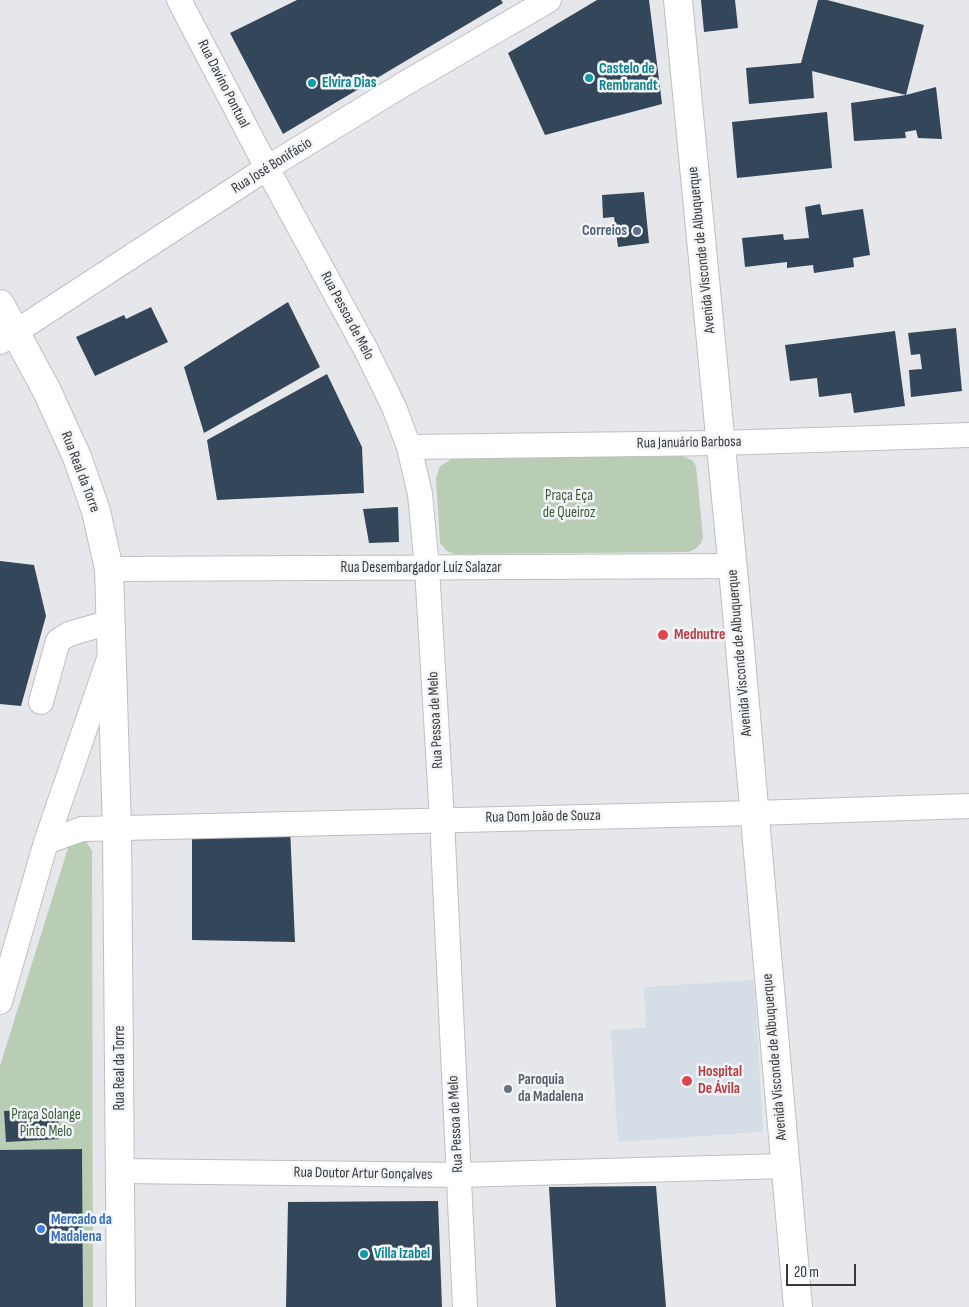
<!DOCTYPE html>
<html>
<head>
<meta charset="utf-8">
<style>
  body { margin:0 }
  #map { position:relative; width:969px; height:1307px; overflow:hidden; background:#e5e7eb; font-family:"Sofia Sans Condensed",sans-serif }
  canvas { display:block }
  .scale { position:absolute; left:786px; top:1264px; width:70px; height:22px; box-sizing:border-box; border:2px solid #38393b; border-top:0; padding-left:6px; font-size:15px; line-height:18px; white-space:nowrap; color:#38393b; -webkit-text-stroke:4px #f2f5f8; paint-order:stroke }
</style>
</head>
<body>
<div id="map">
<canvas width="969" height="1307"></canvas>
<div class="scale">20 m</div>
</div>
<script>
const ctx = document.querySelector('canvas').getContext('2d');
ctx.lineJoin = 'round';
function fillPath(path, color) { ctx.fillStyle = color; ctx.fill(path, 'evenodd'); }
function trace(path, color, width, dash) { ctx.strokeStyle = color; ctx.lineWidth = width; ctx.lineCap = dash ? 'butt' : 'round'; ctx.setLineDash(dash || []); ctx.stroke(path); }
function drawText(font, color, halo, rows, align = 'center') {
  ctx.font = font + ' "Sofia Sans Condensed",sans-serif'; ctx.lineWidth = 5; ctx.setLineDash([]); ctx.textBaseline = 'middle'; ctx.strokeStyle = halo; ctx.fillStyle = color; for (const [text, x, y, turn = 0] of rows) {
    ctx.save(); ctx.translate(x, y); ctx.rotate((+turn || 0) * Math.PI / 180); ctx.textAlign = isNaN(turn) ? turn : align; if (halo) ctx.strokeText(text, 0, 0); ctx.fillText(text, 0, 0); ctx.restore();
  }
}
fillPath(new Path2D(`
  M754,980L763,1132L618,1142L611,1030L646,1028L644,987Z`), '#d5dde6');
fillPath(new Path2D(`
  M678,455L692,460L696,466L703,538C700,546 697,549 688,552L454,554L447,551L440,543L436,478L440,466L452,459Z
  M85,840L92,851L93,1307H0V1066L69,845Z`), '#b9cdb5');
fillPath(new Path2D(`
  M297,0H501L503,3L283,134L230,33Z
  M597,0H649L662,104L545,135L508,53Z
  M701,0H735L738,28L704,32Z
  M818,0H827L924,25L906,95L812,71L814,98L749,104L746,68L801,63Z
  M936,87L942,139L918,138L916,130L905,132L906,138L854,141L851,103L906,95Z
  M827,112L832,168L737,178L732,122Z
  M644,192L649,243L618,247L614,217L603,218L602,195Z
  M820,204L822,215L863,209L870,255L853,258L854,267L814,273L813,265L787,268V262L745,267L742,238L783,234L784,240L809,238L805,207Z
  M288,302L320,367L204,433L184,367Z
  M151,307L168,342L95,376L76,337L124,315L126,319Z
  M956,328L962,391L911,397L909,370L922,369L920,354L911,355L908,333Z
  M895,331L905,406L854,413L851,393L819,397L817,378L790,381L785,345Z
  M327,374L362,447L364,493L217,500L207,440Z
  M398,507L399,542L369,543L363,509Z
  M0,561L34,565L46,616L21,706L0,704Z
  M290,827L295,942L192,940V830Z
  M58,1109L59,1139L6,1142L4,1111Z
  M82,1149L83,1307H0V1150Z
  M656,1186L666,1307H556L549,1187Z
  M438,1201L442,1307H286L288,1202Z`), '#344659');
const minor = new Path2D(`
  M179,0L267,168L365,348L394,407L409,447L420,494L427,568L442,819L465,1307
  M0,342L267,168L404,84L549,0
  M409,447L721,443L969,435
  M109,569L732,566
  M41,702L58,641L69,634L110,622
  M46,842L82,829L755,813L969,806
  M0,1002L46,842L109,659
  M121,1171L459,1175L785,1166`);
const major = new Path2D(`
  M678,0L735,591L798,1307
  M0,304L47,391L77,457L96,511L109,569L117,829L121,1307`);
trace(minor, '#bdbfc3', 26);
trace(major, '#bdbfc3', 30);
trace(minor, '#fff', 24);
trace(major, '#fff', 28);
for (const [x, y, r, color] of [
  [589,78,5,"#0f9aa8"],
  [312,83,5,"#0f9aa8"],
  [637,231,5,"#5c6f8a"],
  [663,635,6,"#e0444e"],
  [687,1081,6,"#e0444e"],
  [508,1089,5,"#6b7280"],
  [41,1229,5,"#3f7fe0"],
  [364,1254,5,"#0f9aa8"]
]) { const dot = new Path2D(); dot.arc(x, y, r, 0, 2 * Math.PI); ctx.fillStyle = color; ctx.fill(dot); trace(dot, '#f2f5f8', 2); }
drawText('bold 15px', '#0d838f', '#f2f5f8', [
  ["Castelo de",599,69],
  ["Rembrandt",599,86],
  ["Elvira Dias",322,83],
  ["Villa Izabel",374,1254]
], 'left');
drawText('15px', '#38393b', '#f2f5f8', [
  ["Rua Davino Pontual",223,84,63],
  ["Rua José Bonifácio",272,166,-32],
  ["Avenida Visconde de Albuquerque",702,250,-96],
  ["Rua Pessoa de Melo",347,316,62],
  ["Rua Januário Barbosa",689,443,-1],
  ["Rua Real da Torre",80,472,69],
  ["Rua Desembargador Luiz Salazar",421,568],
  ["Avenida Visconde de Albuquerque",740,653,-95],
  ["Rua Pessoa de Melo",436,720,-93],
  ["Rua Dom João de Souza",543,817,-1],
  ["Avenida Visconde de Albuquerque",775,1057,-95],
  ["Rua Real da Torre",120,1068,-90],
  ["Rua Pessoa de Melo",456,1124,-93],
  ["Rua Doutor Artur Gonçalves",363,1174,1]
]);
drawText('bold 15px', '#4e5e75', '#f2f5f8', [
  ["Correios",627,231]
], 'right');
drawText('15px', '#3b5a35', '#f2f5f8', [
  ["Praça Eça",569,496],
  ["de Queiroz",569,513],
  ["Praça Solange",46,1115],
  ["Pinto Melo",46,1132]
]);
drawText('bold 15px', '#be3a42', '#f2f5f8', [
  ["Mednutre",674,635],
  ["Hospital",698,1072],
  ["De Ávila",698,1089]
], 'left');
drawText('bold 15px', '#5b616d', '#f2f5f8', [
  ["Paroquia",518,1080],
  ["da Madalena",518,1097]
], 'left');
drawText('bold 15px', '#366cbe', '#f2f5f8', [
  ["Mercado da",51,1220],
  ["Madalena",51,1237]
], 'left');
</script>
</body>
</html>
